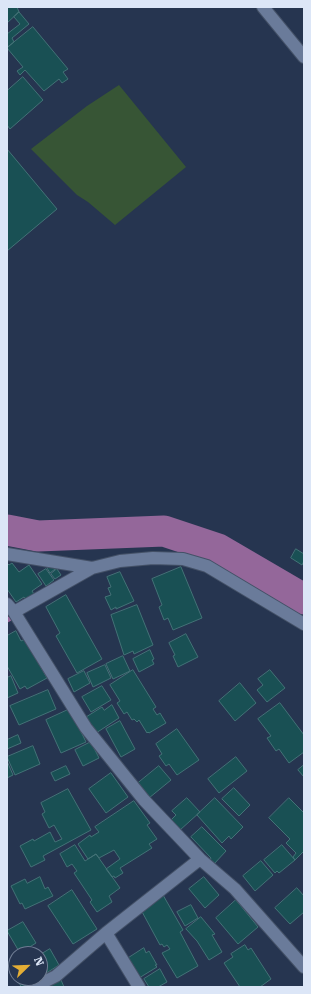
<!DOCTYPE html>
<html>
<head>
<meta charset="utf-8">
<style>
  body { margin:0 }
  #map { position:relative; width:311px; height:994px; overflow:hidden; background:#263550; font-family:"Roboto Serif",serif }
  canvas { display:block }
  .frame { position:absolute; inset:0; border:8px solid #dce6f7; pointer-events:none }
  .north { position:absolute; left:8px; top:946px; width:40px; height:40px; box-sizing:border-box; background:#263550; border:1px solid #6f7c93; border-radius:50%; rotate:67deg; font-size:11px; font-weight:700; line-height:16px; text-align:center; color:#dce6f7 }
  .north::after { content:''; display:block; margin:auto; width:14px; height:18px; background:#e4ae35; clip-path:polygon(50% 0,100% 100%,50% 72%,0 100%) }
</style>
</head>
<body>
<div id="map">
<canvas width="311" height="994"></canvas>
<div class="frame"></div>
<div class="north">N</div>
</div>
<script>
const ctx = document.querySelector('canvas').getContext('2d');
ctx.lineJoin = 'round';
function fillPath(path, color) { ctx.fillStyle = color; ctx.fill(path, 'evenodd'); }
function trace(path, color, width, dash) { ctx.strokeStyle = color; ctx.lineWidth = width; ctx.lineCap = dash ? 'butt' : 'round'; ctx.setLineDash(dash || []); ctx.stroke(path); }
fillPath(new Path2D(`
  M119,85L186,167L115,225L88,202L77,195L31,149L87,106Z`), '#375535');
trace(new Path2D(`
  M7,620L9,619`), '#94679a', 5);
trace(new Path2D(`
  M7,530L38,536L164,531L218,549L304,599`), '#94679a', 31);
const building = new Path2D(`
  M7,7H17L19,12L7,23Z
  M19,12L29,24L12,38L14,42L8,47L7,46V34L20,24L14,17Z
  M33,27L68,69L63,72L68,79L62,83L59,79L44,91L25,70L20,75L17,71L23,67L7,48Z
  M23,77L43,100L10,129L7,125V91Z
  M7,149L57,209L7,251Z
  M296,549L304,554V561L302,565L291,558Z
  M7,563L9,565L12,563L19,572L29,565L42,584L32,591L34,594L26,600L24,597L16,602L7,589Z
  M52,565L55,569L50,573L47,568Z
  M181,567L202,618L173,630L168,618L164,620L159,607L162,605L152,579Z
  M46,569L54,580L46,586L38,574Z
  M57,569L61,575L55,579L51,574Z
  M120,572L134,601L116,609V607L111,610L105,597L111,595L108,588L111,587L107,577Z
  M66,595L102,659L77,673L56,636L60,633L46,607Z
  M137,605L153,645L134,654L133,651L124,655L111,615Z
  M16,631L21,641L25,639L47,678L27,689L25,686L20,689L7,666V636Z
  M186,634L198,657L178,667L173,656L175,655L169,643Z
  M150,650L154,659L152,660L154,664L139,672L133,659Z
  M123,656L130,671L113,679L106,664Z
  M105,665L111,678L93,687L87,673Z
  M133,670L156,707L153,709L157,715L160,713L166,723L149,733L148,732L147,733L139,720L137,722L134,719L132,720L127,712L124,714L117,703L120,701L110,685Z
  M270,670L285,688L267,702L257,690L263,685L258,679Z
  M84,671L90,683L74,692L68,679Z
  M11,676L18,693L7,698V678Z
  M240,683L256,703L235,721L219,701Z
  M102,686L111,700L91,712L82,697Z
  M48,690L56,709L19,725L10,706Z
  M280,703L304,735V752L289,763L279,749L276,751L267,738L271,736L258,719Z
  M112,705L119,718L96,733L86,717L102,707L104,710Z
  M70,709L86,742L61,753L46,720Z
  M120,721L135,749L121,757L106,729Z
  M177,729L199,760L177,775L169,764L166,766L159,756L162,754L156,744Z
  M18,735L21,743L7,749V740Z
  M91,742L99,758L83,766L75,750Z
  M33,746L40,764L15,775L7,757Z
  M236,757L247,771L219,793L208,779Z
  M7,761L13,775L7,778Z
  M304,765V777L298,770Z
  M66,766L70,774L55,781L51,773Z
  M159,766L171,780L149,798L137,784Z
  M111,773L128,797L106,813L89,789Z
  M234,788L250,805L239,816L222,799Z
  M68,789L91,830L43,856L45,860L31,867L20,846L33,839L34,841L50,832L55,842L62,839L54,825L49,828L42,814L45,812L41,803Z
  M187,798L200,812L180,830L171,820L176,815L172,811Z
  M215,798L243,827L231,839L229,836L222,843L197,815Z
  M289,798L304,813V851L295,860L293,857L296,853L286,843L290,839L269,818Z
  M134,801L150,823L147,825L157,839L149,844L152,848L120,868L123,873L115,878L114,876L112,877L106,869L120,859L114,850L99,858L96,854L88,859L78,844L90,835L91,837L99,832L95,827Z
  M202,827L226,851L214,864L210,860L211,858L191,837Z
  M75,845L85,861L96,854L120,888L109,896L112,902L97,912L90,902L92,900L74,873L77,871L72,864L67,867L60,854Z
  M282,845L295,860L279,873L277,871L275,873L264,860Z
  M261,861L273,875L255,891L243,876Z
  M40,877L45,889L48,887L53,896L25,909L22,903L20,904L11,886L25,879L27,883Z
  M204,877L219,895L205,908L189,889Z
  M297,888L304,896V912L290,924L275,908Z
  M72,890L97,929L73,944L48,906Z
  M163,895L183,930L180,932L198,966L177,978L162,953L170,949L167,945L164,947L162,944L160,945L140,908Z
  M236,900L258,927L238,944L216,918Z
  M191,905L198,918L185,926L177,912Z
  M201,917L215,934L212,935L222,952L209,960L197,941L186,929Z
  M23,922L36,943L20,953L7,931Z
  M245,945L248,950L251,948L271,979L260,987H240L224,963L233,957L231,954Z
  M144,948L146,953L149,951L157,965H155L157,967L139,978L127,959Z
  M50,949L59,965L40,977V955Z
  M160,969L167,982L158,987H149L144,979Z
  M16,978H38L23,987H22Z
  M61,980L64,987H43Z`);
fillPath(building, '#195054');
trace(building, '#437276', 1);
const street = new Path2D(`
  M263,7L304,57
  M7,554L92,568L120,561L153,558L183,559L207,566L304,624
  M7,604L14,612L86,728L144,800L200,859L235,889L304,967
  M14,612L92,568
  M106,933L139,987
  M34,987L56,976L106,933L200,859`);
trace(street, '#445167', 14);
trace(street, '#6a7b9a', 12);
</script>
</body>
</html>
